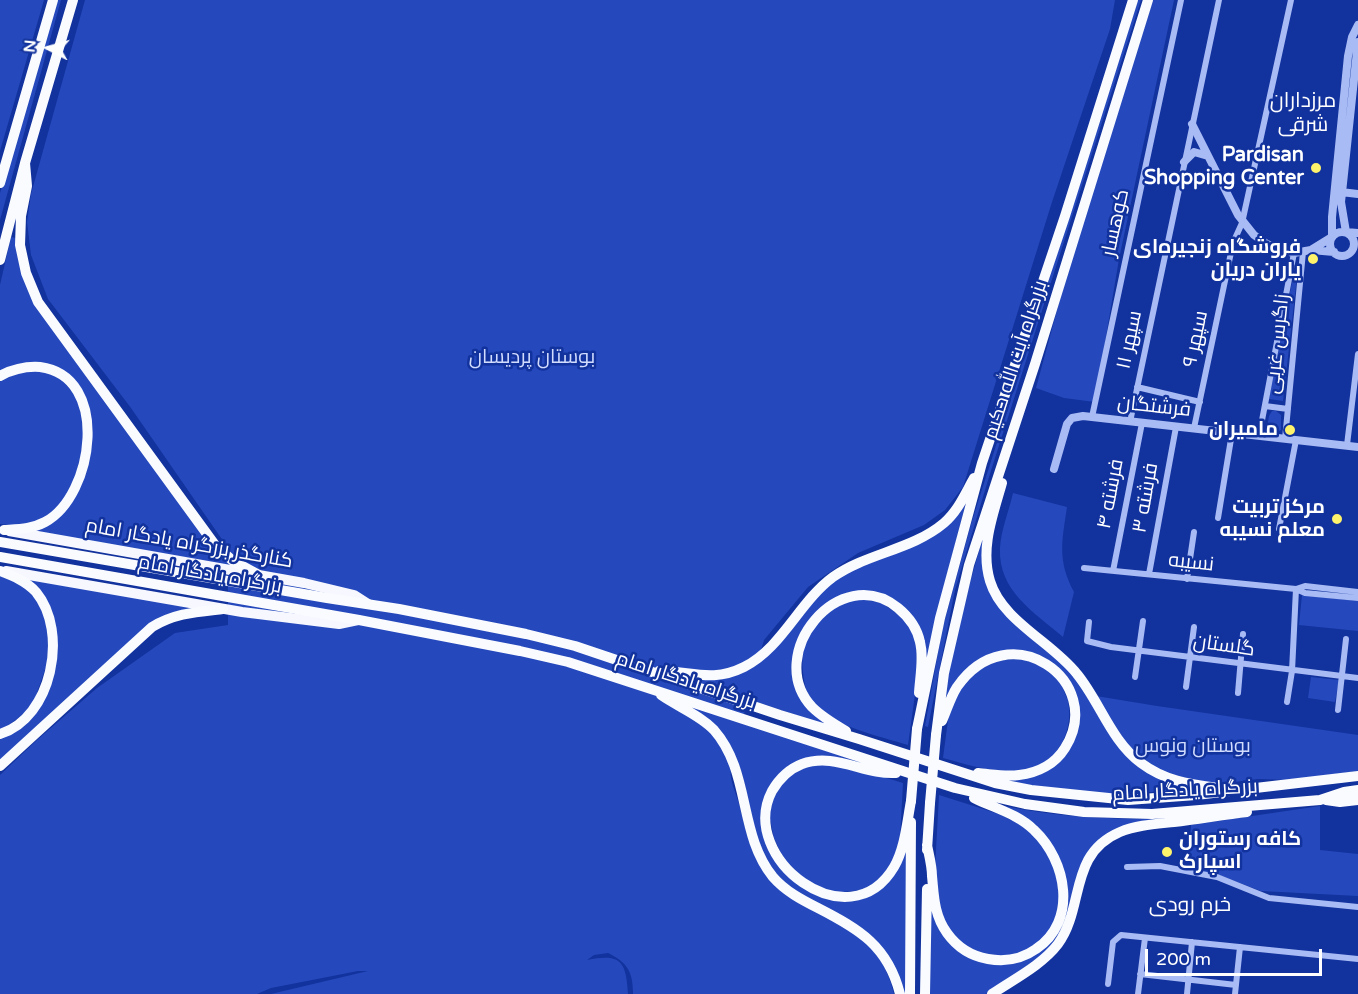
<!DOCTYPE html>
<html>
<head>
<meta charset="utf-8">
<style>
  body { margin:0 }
  #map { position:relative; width:1358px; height:994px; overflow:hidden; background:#12329d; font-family:"Varela Round",sans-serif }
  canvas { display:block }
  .north { position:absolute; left:18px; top:18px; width:60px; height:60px; -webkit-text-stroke:4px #12329d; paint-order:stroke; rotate:276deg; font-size:16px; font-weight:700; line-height:24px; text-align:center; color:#fff }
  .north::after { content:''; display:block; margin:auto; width:21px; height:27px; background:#fff; clip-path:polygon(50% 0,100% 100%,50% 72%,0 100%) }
  .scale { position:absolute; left:1145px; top:949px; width:177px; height:27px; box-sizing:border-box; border:3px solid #fff; border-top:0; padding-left:8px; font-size:18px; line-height:21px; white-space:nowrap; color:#fff; -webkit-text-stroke:4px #12329d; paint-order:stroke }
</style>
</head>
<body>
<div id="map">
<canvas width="1358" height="994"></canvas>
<div class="north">N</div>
<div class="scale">200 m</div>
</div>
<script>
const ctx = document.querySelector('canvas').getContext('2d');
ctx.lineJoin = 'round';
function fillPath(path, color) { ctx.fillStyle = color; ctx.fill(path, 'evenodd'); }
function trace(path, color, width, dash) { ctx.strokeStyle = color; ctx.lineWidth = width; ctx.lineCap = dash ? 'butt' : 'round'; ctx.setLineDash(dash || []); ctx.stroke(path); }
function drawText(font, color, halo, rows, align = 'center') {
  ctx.font = font + ' "Varela Round",Cairo,sans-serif'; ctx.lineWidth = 5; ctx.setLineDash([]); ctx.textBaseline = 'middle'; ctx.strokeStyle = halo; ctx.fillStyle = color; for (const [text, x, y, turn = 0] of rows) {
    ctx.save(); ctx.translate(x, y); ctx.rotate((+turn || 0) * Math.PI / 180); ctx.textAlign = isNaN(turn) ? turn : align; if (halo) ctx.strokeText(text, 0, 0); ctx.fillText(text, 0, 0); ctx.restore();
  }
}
fillPath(new Path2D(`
  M0,0H44L0,151Z
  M55,0H61L0,220V193Z
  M85,0H1115L1110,29L1052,202L963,487L945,510L924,525L858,553L808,587L764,640L758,661C785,648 807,602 834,581C867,555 912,553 945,526C953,520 960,510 966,502L937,614L923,684C924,670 927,656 924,642C921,628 912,613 899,605C839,561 765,643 804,702C812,714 825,721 836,728L748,699L742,722L889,771C846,760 797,741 770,789C726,866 888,973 907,829V994H902C882,911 827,927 779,878C741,839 756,795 734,754C726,777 734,785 740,807C746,834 754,861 774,882C784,892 795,899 808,905C850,929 882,943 894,994H633C633,972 628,963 608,953L594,955L587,960C621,953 626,961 628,994H271L368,971H358L271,988L257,994H0V775L37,740L97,688L175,633L228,625V566L25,532C94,520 121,382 44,366C29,362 13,364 0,373V285L11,237L16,238C17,264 26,285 38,308L200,531L214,548L228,561V548L131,408L48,299L31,255L27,222L31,194Z
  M1138,0H1141L989,477L955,590L928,727L925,726L942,630L971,524Z
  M1153,0H1174L1119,259L1095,402L1064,398L1036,388L1072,255Z
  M1295,267L1298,268L1283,401L1269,399Z
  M41,370L58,376L79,399L85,444L69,495L45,520L17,526L0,524V379L7,375Z
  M1272,411H1276L1281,415V430L1275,433L1271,432L1267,428L1269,416Z
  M1013,493L1067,507C1062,541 1057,560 1074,592L1063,637C1034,612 998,591 1000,548C1001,530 1009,511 1013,493Z
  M995,498L986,581L1066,665L1133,760L1211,789L1109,794L1031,786L989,777L1040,774L1077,722L1053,665L993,654L942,710C954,637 973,568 995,498Z
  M0,574L24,585L40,602L49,634L47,664L32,707L0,732Z
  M27,579L212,609L167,615L0,763V737L34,714L56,631L52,611L43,594Z
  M1302,595L1358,601V631L1299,625Z
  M867,600L881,603L904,618L916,639L917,680L908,745C882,737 833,726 815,706C807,696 804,684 803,672C799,641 816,616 844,603C851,600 860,600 867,600Z
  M1023,659C1032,663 1045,667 1052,673C1086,704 1067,768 1020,771C994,773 968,765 943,758L949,713L955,697L974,673L999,660Z
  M1311,677L1339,680L1335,702L1308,698Z
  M1096,696L1157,706L1358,735V771L1291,780L1258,779L1218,784L1162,773L1128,746Z
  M823,763L857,769L903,783L900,839L895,857L886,873L875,883L862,890L833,893L804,879L783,858L774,838L769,815L773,799L783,781L799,769Z
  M939,795L999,814L1027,828L1050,855L1060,890L1055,923L1045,937L1030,950L1014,956H987L958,942L942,919L935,868Z
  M990,803C1049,816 1110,821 1171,818L1103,838L1059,936L1049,950L987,994H930V900L960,951L1017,962L1063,921L1054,849Z
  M1320,806V850L1358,854V896L1261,891L1216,874L1188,869L1191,825Z`), '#2549bc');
trace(new Path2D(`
  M1137,387L1200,402
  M1265,406L1288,409
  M1092,417L1181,0
  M1130,422L1219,0
  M1194,428L1233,243L1242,223L1291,0
  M1259,436L1294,253
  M1285,439L1303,252
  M1347,445L1358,354
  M1218,518L1232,433
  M1279,529L1296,440
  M1084,568L1296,589L1305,593L1358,598
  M1113,571L1142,423
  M1149,574L1176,427
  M1187,579L1194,532
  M1296,589L1305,586L1358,592
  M1089,622L1087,641L1111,647L1358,678
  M1135,677L1143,621
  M1186,687L1194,627
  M1238,693L1243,634
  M1287,702L1292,671L1296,589
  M1338,710L1346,639
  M1127,867L1160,866L1217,877L1269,898L1358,907
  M1140,974L1236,985
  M1108,984L1113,942L1121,935L1358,959
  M1138,994L1145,938
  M1187,994L1192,942
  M1235,994L1240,947`), '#a8bbf4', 6);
trace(new Path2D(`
  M1358,42L1341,202L1346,232L1358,233
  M1192,124L1238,215L1254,235L1267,244L1285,251L1294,253L1311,250L1334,252
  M1184,162L1194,152L1208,156
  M1341,192L1358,194
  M1330 244a12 12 0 1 1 24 0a12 12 0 1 1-24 0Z
  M1311,250L1332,237V217L1348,56L1352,37L1358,25
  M1054,469L1067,424L1072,418L1083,416L1358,447`), '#a8bbf4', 8);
trace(new Path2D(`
  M9,531L304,583L354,595L368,604
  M6,571L242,612L339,624L358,620`), '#f6f7ff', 10);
trace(new Path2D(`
  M25,163L27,186L21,216L20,245L26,273L38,302L215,545L233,561L257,574
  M0,183L53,0
  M0,260L25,163L73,0
  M0,376C13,369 25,366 40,367C111,376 94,496 45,522C32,529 18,529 4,530
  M1002,483C993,515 980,548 990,581C1002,621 1052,642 1077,674C1100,702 1111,741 1141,763C1165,781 1189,784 1218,788
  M0,542L327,598L399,609L526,634L575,646L780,715L859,739L995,783L1031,790L1128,800L1196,795L1358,776
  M0,557L359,620L520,651L568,662L955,788L1025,804L1084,812L1152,814L1320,800L1344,792L1358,790
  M0,571C13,576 26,581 36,592C69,632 52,718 0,734
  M659,671C691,671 712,683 744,667C782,648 799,602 833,577C867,553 912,550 944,523C958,511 965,494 974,478
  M661,695C678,707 700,715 714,730C751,772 738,834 773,877C785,891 802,900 818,908C859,929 888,946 900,994
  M942,721C947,710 950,698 957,687C1009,612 1107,681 1065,748C1055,764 1038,773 1019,775C1005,777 991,774 978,773
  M917,729L940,618L982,463L1065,216L1133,0
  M846,731C834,724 822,717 812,707C763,654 840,561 898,608C909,617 917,628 920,642C924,658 920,676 919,693
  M936,735L944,673L969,565L1035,364L1148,0
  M0,766L152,627C175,613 197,612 223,609
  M896,773C864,775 835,752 802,764C789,769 779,779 772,791C737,858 849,943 894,867C905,848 907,822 911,801
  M1326,800L1340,802L1358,800
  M927,845C929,855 932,866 932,876C934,896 934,915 947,933C957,947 971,956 988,959C1005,962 1022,959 1036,949C1078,921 1067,861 1034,830C1018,814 994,808 974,798
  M927,850L930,803
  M910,994L911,822
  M925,994L927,889
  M992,994C1014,979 1042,965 1058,944C1085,907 1068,854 1120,832C1137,825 1156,824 1174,822C1198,819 1223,815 1247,812`), '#fafbff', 10);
trace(new Path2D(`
  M911,801L917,729
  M930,803L936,735`), '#fafbff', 10);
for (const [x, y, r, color] of [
  [1316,168,6,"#fff36c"],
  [1313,259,6,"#fff36c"],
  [1290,430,6,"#fff36c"],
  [1337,519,6,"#fff36c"],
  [1167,852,6,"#fff36c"]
]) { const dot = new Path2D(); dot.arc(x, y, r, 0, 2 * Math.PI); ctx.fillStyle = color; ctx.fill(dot); trace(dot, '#12329d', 2); }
drawText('bold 20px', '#fff', '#12329d', [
  ["Pardisan",1304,156],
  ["Shopping Center",1304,179],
  ["فروشگاه زنجیره‌ای",1301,248],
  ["یاران دریان",1301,271],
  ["مامیران",1278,430],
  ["مرکز تربیت",1325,508],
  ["معلم نسیبه",1325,531],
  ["کافه رستوران",1179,840,"left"],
  ["اسپارک",1179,863,"left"]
], 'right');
drawText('20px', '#fff', '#12329d', [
  ["کوهسار",1116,223,-78],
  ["سپهر ۹",1196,339,-78],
  ["سپهر ۱۱",1130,340,-78],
  ["زاگرس غربی",1278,344,-84],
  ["بزرگراه آیت الله حکیم",1016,360,-72],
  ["فرشتگان",1154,407,6],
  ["فرشته ۴",1111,494,-79],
  ["فرشته ۳",1146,498,-80],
  ["کنارگذر بزرگراه یادگار امام",189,544,10],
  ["نسیبه",1191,563,6],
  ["بزرگراه یادگار امام",210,575,10],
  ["گلستان",1224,646,8],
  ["بزرگراه یادگار امام",686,681,18],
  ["بزرگراه یادگار امام",1185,791,-3]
]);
drawText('20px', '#d1dcfe', '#12329d', [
  ["بوستان پردیسان",532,358],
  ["بوستان ونوس",1193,747]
]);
drawText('21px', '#fff', '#12329d', [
  ["مرزداران",1303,101],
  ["شرقی",1303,125],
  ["خرم رودی",1190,905]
]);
</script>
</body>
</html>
